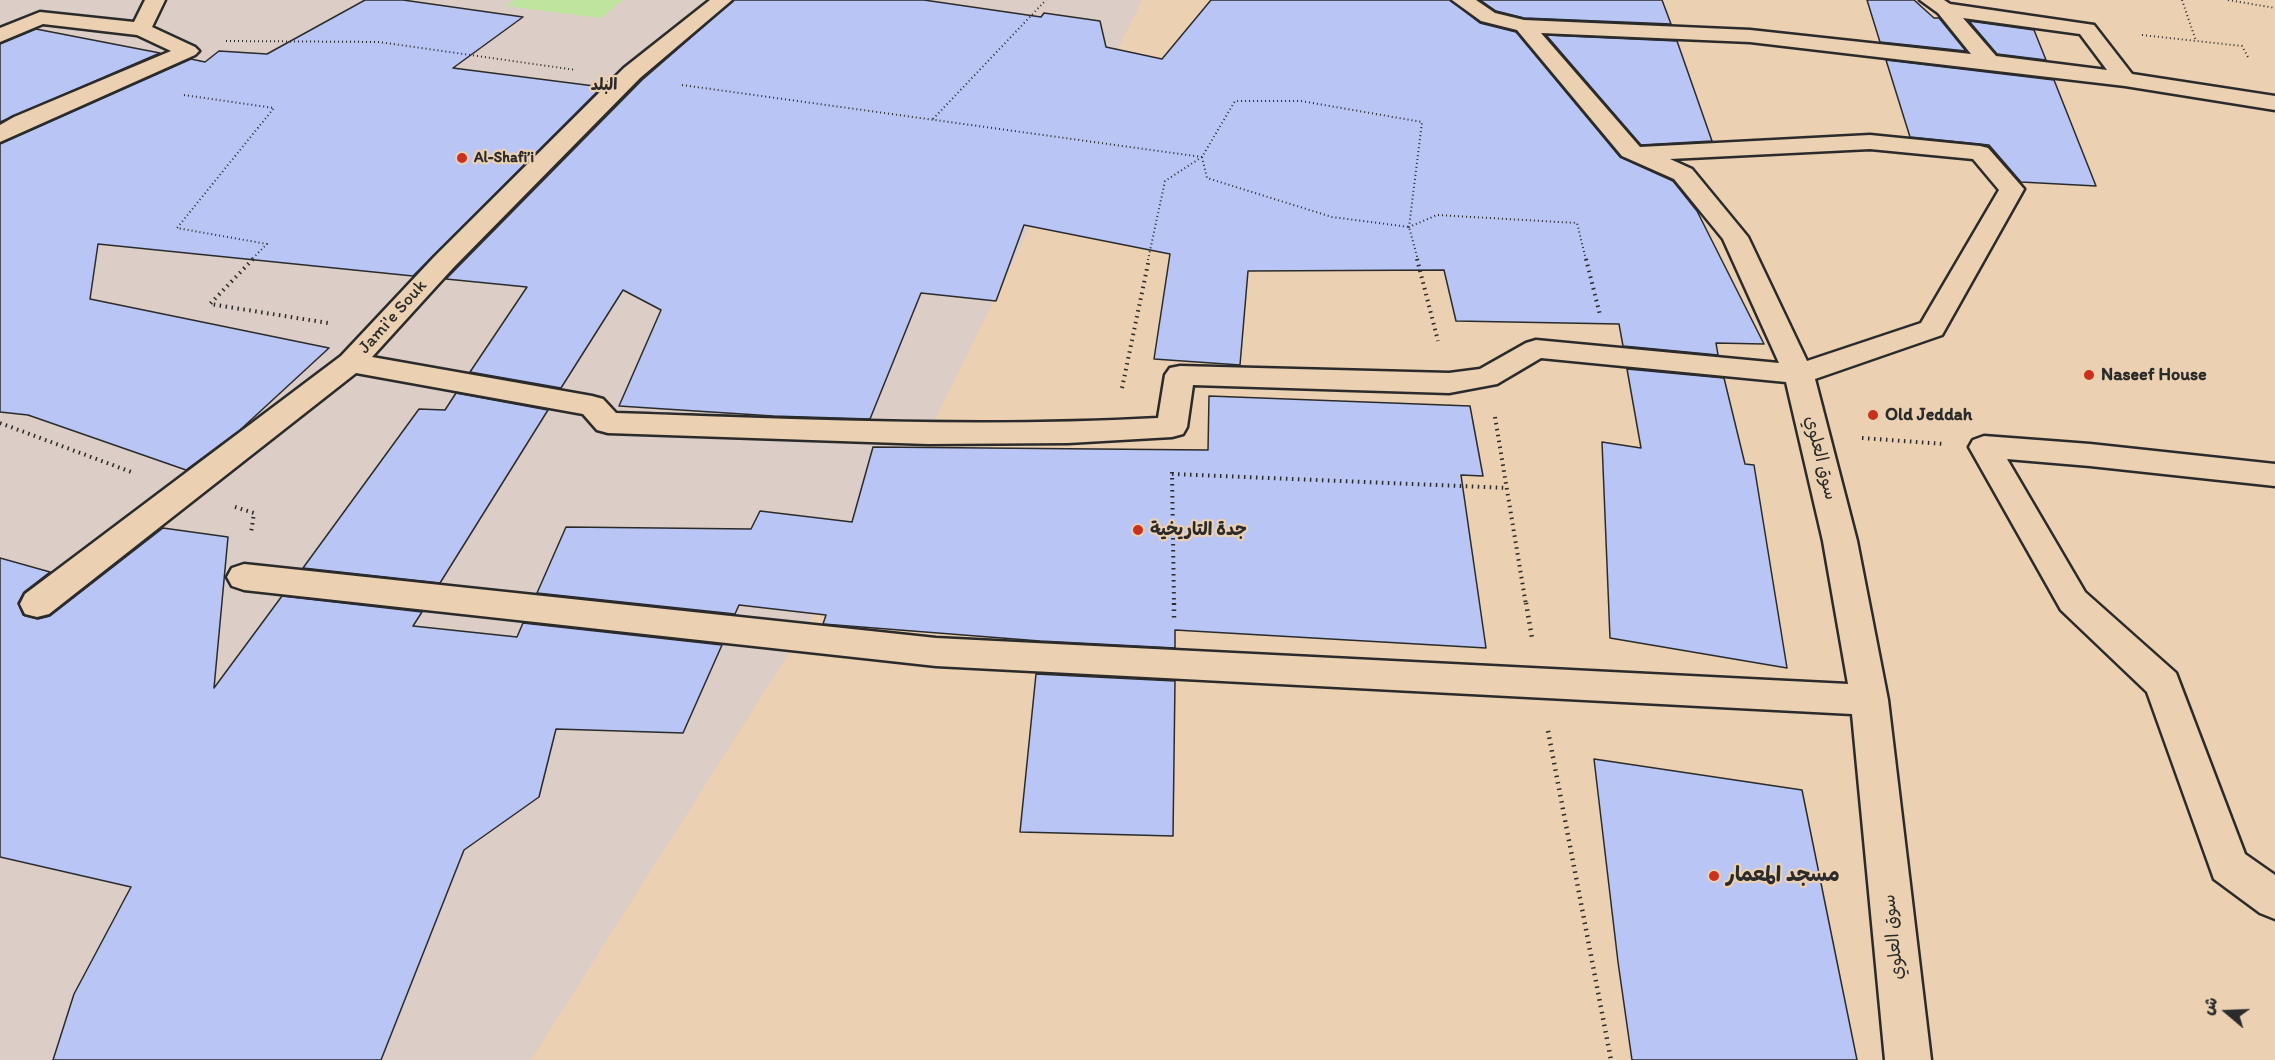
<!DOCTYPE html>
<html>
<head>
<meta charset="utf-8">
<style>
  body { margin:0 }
  #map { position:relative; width:2275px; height:1060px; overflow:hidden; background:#ebd0b2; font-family:Itim,"Playpen Sans Arabic",sans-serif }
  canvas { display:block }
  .north { position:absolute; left:2197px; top:982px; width:60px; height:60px; -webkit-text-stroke:4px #ebd0b2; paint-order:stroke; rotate:289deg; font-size:16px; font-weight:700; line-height:24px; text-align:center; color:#2b2b2b }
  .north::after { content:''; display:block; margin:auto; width:21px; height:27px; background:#2b2b2b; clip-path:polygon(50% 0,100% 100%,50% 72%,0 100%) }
</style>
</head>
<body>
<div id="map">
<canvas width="2275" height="1060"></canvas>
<div class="north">ش</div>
</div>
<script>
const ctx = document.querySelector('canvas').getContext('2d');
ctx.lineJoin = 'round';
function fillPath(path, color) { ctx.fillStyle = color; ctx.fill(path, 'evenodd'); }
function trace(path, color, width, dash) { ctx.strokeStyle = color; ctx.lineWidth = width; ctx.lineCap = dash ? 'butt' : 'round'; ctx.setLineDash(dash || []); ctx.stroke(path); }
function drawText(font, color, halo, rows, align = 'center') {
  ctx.font = font + ' Itim,"Playpen Sans Arabic",sans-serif'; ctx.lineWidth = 4.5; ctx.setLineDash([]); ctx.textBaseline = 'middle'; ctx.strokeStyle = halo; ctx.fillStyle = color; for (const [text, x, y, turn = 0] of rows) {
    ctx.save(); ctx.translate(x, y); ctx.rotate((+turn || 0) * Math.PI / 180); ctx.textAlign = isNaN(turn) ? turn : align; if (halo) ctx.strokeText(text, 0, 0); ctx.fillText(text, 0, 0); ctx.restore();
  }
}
fillPath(new Path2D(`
  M0,0H1142L928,434L531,1060H0Z`), '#dccdc6');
fillPath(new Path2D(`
  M514,0H623L601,18L506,6Z`), '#bfe49e');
const building = new Path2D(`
  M365,0H403L523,17L453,68L602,87L413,276L98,244L90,299L329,348L240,430L186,470L28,415L0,412V144L191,59L205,62L219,51L267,54Z
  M734,0H924L1041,17L1044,13L1100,21L1106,47L1162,59L1211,0H1450L1480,23L1516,32L1620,157L1673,181L1697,211L1764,344L1716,343L1718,355L1623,346L1619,324L1456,321L1444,270L1248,271L1240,365L1154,359L1170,254L1024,225L996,301L921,293L870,419L773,416L619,406L661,310L623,290L561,388L470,372L527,287L446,279L642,80Z
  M1480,0H1662L1671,24L1524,18L1496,11Z
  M1867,0H1914L1934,18H1939L1966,51L1880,42Z
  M1969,21L2034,30L2046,60L1997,54Z
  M36,29L160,53L0,122V44Z
  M1546,35L1677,41L1712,141L1641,145Z
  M1886,60L2054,80L2096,186L2021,182L1989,145L1910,137Z
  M1627,369L1724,378L1745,464L1754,465L1787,668L1610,638L1602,442L1641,448Z
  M456,393L548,410L440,583L303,568L419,409L445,410Z
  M1209,396L1470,406L1483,476L1461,475L1486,648L1175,630V648L1040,641L823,624L826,615L739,605L735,614L537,593L566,527L751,529L760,511L852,522L873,447L1208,450Z
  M163,528L228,537L214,688L282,596L422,612L413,626L517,637L523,623L722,645L683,733L556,729L539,797L464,850L381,1060H53L74,994L131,887L0,857V558L50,572L24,592L18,603L23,615L38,619L50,616Z
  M1036,674L1175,681L1173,836L1020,832Z
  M1594,759L1802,790L1857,1060H1632L1618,962Z`);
fillPath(building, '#b8c5f5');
trace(building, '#2b2b2b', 1.5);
const minor = new Path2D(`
  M145,0H165L152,27L195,47L199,51L195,55L0,142V125L14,117L171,51L137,35L43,24L0,42V28L40,12L134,22Z
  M710,0H732L640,78L453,268L372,357L592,396L603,399L616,413C797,419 977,428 1158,418L1165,375L1170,368L1180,366L1449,373L1480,369L1526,343L1536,340L1779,363L1723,239L1674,179L1622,156L1517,30L1481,21L1452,0H1476L1495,13L1524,20L1750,30L1971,54L1938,13L1920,0H1944L1950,4L2094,25L2132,74L2275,96V110L2125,86L1750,42L1541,33L1640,147L1870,135L1980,146L1988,148L2024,189L1942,335L1815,379L1857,541L1888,700L1931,1060H1885L1852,714L936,666L244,590L232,586L227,577L232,568L244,564L936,638L1848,684L1823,541L1786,382L1541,358L1497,384L1449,393L1193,385L1187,427L1183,434L1172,437L1068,443L928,444L608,433L597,430L583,414L356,373L49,614L37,617L25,614L20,604L25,594L341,356L435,256L624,68ZM1963,18L2080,34L2107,70L1996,56ZM1870,149L1973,159L1999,190L1921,323L1807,361L1748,237L1692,169L1670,159Z
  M1984,436L2090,444L2275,464V486L2090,466L2007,459L2085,592L2176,673L2245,854L2275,875V919L2260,913L2214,879L2147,692L2061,610L1969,447L1973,440Z`);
trace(minor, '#2b2b2b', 5);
trace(new Path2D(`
  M2182,0L2196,41
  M2228,0L2275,8
  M2142,35L2242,46L2249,59
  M226,41L379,42L576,70
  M682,85L1202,157
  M184,95L274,108L177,228L267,244L251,260
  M933,119L1046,0
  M1202,157L1207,178L1332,217L1409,227L1418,260
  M1148,260L1165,181L1202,157L1235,101H1301L1422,122L1409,227L1437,215L1577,223L1586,260`), '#2b2b2b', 2, [1, 3]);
trace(new Path2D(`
  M253,259L210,304L328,323
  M1417,259L1438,341
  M1586,259L1600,315
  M1122,388L1149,259
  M1495,417L1526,605
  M0,423L134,473
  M1862,438L1944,444
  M1172,472L1174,605
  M1172,474L1507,488
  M235,507L254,513L251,533`), '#2b2b2b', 4, [1.5, 4.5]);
trace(new Path2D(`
  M1174,603V618
  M1526,603L1532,638
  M1548,731L1611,1060`), '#2b2b2b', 4.5, [1.5, 5]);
fillPath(minor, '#ebd0b2');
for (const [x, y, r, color] of [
  [462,158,6,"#c8321e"],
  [2089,375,6,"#c8321e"],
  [1873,415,6,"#c8321e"],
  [1138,530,6,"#c8321e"],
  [1714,876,6,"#c8321e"]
]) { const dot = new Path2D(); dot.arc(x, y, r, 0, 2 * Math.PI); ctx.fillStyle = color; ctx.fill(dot); trace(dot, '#ebd0b2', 2); }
drawText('bold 15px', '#2b2b2b', '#ebd0b2', [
  ["Al-Shafi’i",474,158]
], 'left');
drawText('bold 16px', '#2b2b2b', '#ebd0b2', [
  ["البلد",604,86]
]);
drawText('18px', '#2b2b2b', '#ebd0b2', [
  ["Jami'e Souk",393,317,-48],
  ["سوق العلوي",1820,458,76],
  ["سوق العلوي",1894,937,-96]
]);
drawText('bold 18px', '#2b2b2b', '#ebd0b2', [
  ["Naseef House",2101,375],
  ["Old Jeddah",1885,415],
  ["جدة التاريخية",1150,530]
], 'left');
drawText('bold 21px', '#2b2b2b', '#ebd0b2', [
  ["مسجد المعمار",1726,876]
], 'left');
</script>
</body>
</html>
